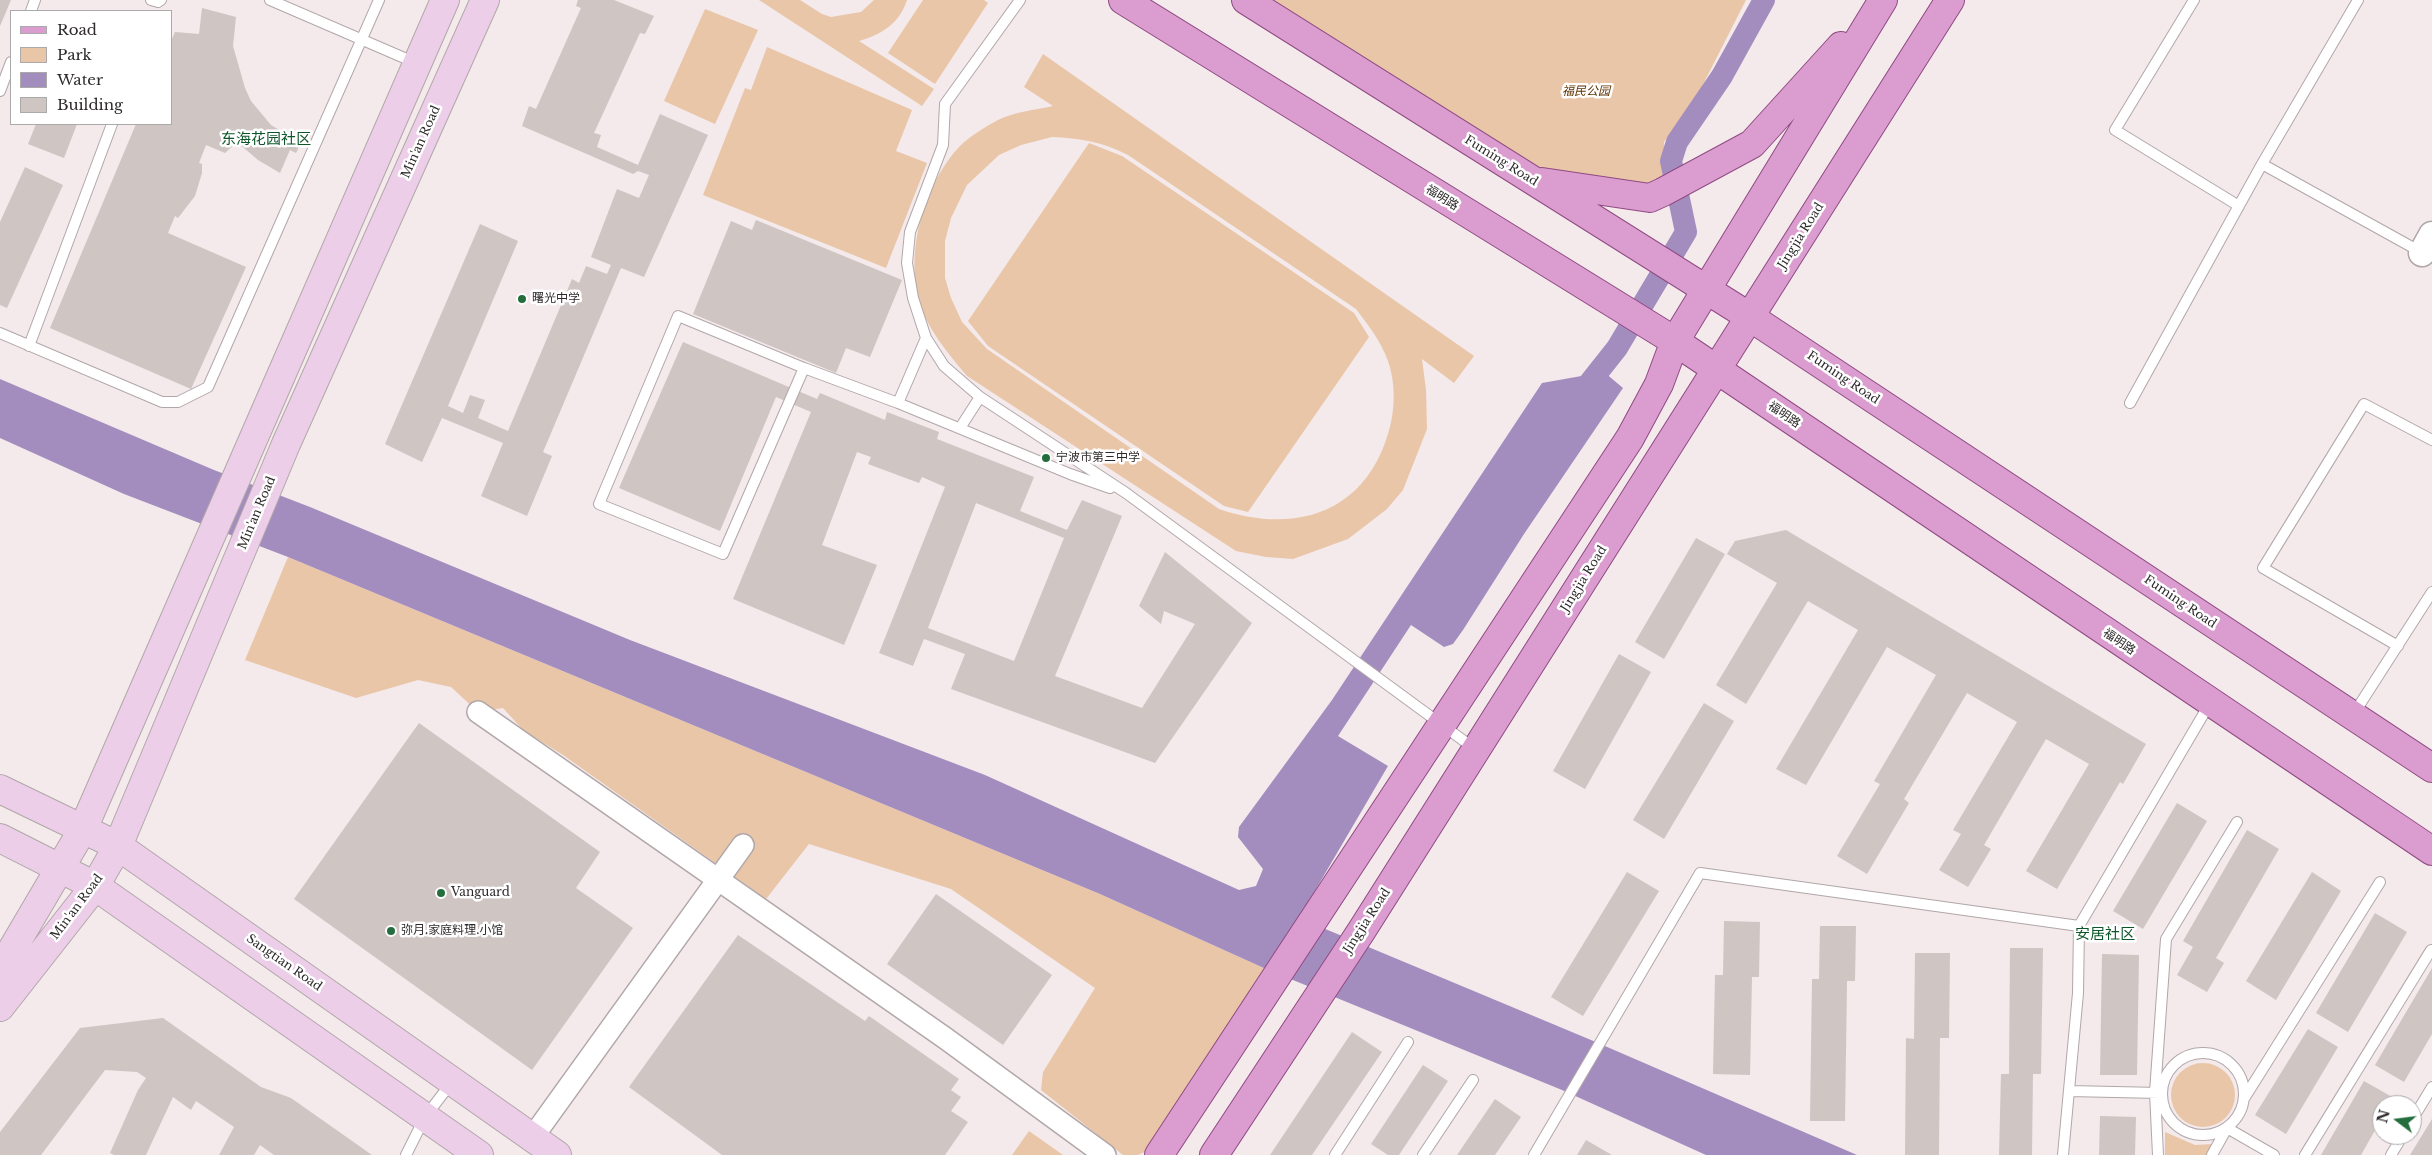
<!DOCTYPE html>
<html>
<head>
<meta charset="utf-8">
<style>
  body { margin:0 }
  #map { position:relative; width:2432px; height:1155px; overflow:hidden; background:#f4e9eb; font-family:"Libre Baskerville",serif }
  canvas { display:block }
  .legend { position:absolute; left:10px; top:10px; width:162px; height:115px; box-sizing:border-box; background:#fff; border:1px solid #abaaaa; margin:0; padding:6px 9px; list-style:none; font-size:15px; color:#2e2a2b }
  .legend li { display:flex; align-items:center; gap:10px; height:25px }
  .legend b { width:25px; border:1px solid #abaaaa }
  .north { position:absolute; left:2372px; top:1095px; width:50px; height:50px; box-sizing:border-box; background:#fff; border:1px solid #abaaaa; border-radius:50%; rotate:285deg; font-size:14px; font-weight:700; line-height:20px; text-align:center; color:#2e2a2b }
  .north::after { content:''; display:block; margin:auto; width:18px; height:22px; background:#236e3c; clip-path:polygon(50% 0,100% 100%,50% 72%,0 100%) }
</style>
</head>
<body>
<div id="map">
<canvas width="2432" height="1155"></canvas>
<ul class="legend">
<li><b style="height:6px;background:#db9dd0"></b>Road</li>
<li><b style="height:14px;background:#e9c6a8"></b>Park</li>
<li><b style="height:14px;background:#a38dbe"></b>Water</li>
<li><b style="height:14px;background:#cfc5c3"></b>Building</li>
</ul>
<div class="north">N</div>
</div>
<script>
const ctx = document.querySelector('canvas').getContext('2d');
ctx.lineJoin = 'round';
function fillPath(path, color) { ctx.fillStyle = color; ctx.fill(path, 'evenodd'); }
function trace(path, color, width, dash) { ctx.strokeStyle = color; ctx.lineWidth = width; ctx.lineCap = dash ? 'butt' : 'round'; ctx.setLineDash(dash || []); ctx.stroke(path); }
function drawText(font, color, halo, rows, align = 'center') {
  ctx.font = font + ' "Libre Baskerville","Noto Sans SC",serif'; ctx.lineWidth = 5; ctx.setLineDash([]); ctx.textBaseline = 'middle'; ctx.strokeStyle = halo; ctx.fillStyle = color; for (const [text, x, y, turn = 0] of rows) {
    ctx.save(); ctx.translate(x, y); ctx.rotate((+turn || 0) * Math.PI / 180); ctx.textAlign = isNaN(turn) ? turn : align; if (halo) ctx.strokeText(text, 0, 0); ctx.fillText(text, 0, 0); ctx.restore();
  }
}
fillPath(new Path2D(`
  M759,0H800L822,14L831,17L861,12L874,0H907C900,23 881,35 859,41L934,89L922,106Z
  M923,0H984L988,3L935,84L888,53Z
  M1268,0H1746L1692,106L1664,142L1665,188L1533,177Z
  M705,9L758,30L715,124L664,101Z
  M767,47L912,110L896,151L927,163L886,268L703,195L745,88L751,90Z
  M1043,54L1474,356L1454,383L1422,359L1426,390L1427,429L1403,490L1387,509L1348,539L1293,559L1266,557L1236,551L967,376C952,358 935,338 925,317C901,265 921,187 960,146C970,136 985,127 998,120C1014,112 1035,110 1053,106L1024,87ZM1052,137C1080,138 1102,142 1128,155L1356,309C1368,325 1381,341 1388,361C1397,387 1395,417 1385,443C1358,517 1289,533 1219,509L987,349L962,322L951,298L945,278V241L951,218L967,185L999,155L1021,145Z
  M1089,143L1122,156L1354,313L1369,337L1248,512L1224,506L988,346L968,321Z
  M288,557L1100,894L1266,969L1156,1147L1138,1155H1123L1041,1090L1043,1072L1095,988L951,889L809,844L766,899L563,755L523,730L503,708L478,712L451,687L418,680L356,698L245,660Z
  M2171 1095a32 32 0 1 1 64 0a32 32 0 1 1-64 0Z
  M1029,1131L1063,1155H1012Z
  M2165,1132L2195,1145L2213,1144L2206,1155H2165Z`), '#e9c6a8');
fillPath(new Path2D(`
  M1604,372L1623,388L1524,534L1463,630L1453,644L1444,647L1411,625L1338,736L1388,766L1299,918L1591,1040L1857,1155H1706L1562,1090L1266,969L1100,894L288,557L124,494L0,438V379L214,470L310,507L630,640L985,775L1239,890L1256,886L1263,869L1238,837L1239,827L1332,700L1542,383Z`), '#a38dbe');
trace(new Path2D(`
  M1579,396L1617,348L1686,232L1671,161L1677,142L1722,76L1764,0`), '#a38dbe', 22);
fillPath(new Path2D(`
  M0,0H11L0,26Z
  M578,0H614L654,16L645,34L640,33L594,133L601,135L597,147L638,165L660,114L708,135L644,277L621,268L543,452L552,456L527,516L481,496L503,443L442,418L422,462L385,444L480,224L518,241L448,406L463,413L470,395L485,400L478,418L508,431L572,279L579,283L586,266L607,274L611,265L591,257L617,189L639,198L649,175L638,171L633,174L522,126L529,106L536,109L581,8L576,6Z
  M202,8L236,17L233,46L245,88L251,101L271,125L301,143L296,153L290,150L280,173L258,160L237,142L225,153L206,145L199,163L202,164V173L195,196L178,218L175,216L168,233L246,267L191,389L50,328L136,124H171V41L175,32L199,34Z
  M36,124H77L64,158L28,144Z
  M25,167L63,185L7,308L0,305V222Z
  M756,220L902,280L870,357L846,348L836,373L693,314L731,221L752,230Z
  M683,342L817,399L820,393L885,420L887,412L939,432L937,439L1034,477L1020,511L1067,530L1082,500L1122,516L1055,676L1142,708L1195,624L1164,611L1161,624L1139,606L1165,552L1252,623L1155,763L951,689L965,654L924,639L913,666L879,653L945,487L922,477L919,483L868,464L871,457L857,452L822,545L877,565L844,645L733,599L811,412L776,397L720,531L619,488ZM976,503L1064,538L1014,661L928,628Z
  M1786,530L2146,744L2123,784L2120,782L2057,889L2026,871L2089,764L2046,739L1984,845L1991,849L1968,887L1939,870L1961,834L1953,830L2017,722L1967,693L1904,799L1909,803L1867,874L1837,856L1880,784L1874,781L1936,675L1887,647L1806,785L1776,769L1858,630L1808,601L1746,704L1716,685L1777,583L1727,554L1735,541Z
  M1696,538L1725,554L1664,659L1635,642Z
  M1619,654L1651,672L1585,789L1553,771Z
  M1704,703L1734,721L1664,839L1633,820Z
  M419,723L600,852L576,888L633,928L532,1070L294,899Z
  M2177,803L2207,821L2143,929L2113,911Z
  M2247,830L2279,849L2216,958L2224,963L2207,992L2177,975L2193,947L2183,941Z
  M1627,872L1659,891L1583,1016L1551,997Z
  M2312,872L2341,891L2276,1000L2246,981Z
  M936,894L1052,975L1003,1045L887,964Z
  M2375,913L2407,932L2348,1032L2316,1013Z
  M1724,921L1760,922L1759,977H1752L1750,1075L1713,1074L1715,975H1723Z
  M1820,926H1856L1855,981H1847L1845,1121H1810L1812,979H1819Z
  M738,935L865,1021L869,1016L959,1079L951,1090L961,1097L951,1111L968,1122L945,1155H722L629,1087Z
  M2010,948H2043L2041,1074H2033L2032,1155H1999L2001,1074H2009Z
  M1915,953H1950L1949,1038H1940L1939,1155H1905L1906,1038L1914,1039Z
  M2102,954L2139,955L2137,1075H2100Z
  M2432,968V1034L2404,1082L2375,1065Z
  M163,1018L261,1087L291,1098L372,1155H274L260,1145L254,1155H219L234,1127L196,1101L191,1110L173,1097L146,1155H114L110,1153L138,1090L146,1078L137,1072L105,1070L41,1155H0V1132L80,1028Z
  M2308,1029L2338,1047L2286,1134L2255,1115Z
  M1352,1032L1382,1052L1312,1155H1270Z
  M1423,1065L1448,1081L1399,1155H1388L1371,1144Z
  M2364,1081L2394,1098L2390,1105H2382V1118L2361,1155H2321Z
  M1495,1099L1521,1117L1495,1155H1457Z
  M2100,1116L2136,1117L2135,1155H2099Z
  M2432,1119V1155H2410Z
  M1586,1140L1612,1155H1577Z`), '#cfc5c3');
const service = new Path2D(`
  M151,0L158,2L161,0
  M270,0L416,63
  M1020,0L945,104L943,145L910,232L907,263L913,298L926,338L944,366L980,397L1126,493L1475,749
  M2194,0L2115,130L2239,206
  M31,11L35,0
  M0,91L11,62
  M2262,164L2421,252
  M0,333L162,402H178L208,387L379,0
  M29,346L112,124
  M804,368L723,554L599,504L678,316L804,368L898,403L1070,474L1110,488
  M898,403L926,338
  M2130,403L2262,164L2358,0
  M960,428L980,397
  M2398,646L2263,568L2364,404L2432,440
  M2353,715L2432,592
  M2079,926L2210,703
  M2162 1094a41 41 0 1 1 82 0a41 41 0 1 1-82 0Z
  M2069,1091L2160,1093
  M2245,1097L2380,882
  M2412,1120L2432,1087
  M406,1155L425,1117L452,1082
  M1335,1155L1408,1042
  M1423,1155L1473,1080
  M1534,1155L1700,873L2079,926L2078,993L2063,1155
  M2158,1155L2155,1092L2166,939L2237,822
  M2212,1155L2227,1128L2274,1155
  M2305,1155L2431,950
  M2391,1155L2403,1135`);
const minor = new Path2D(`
  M478,712L945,1038L1105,1155
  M532,1138L743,845`);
const tertiary = new Path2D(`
  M2422,253L2432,235`);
const secondary = new Path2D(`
  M0,789L118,846L557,1155
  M0,838L95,886L479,1155
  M0,970L83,829L445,0
  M0,1007L95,886L118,846L286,444L485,0`);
const primary = new Path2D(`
  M1123,0L1673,340L2432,851
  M1246,0L1750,317L2432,768
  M1542,182L1650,198L1663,192L1752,144L1841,46
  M1159,1155L1630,438L1659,384L1675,341L1883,0
  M1214,1155L1362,930L1950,0`);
trace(service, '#b1a7a9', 12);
trace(minor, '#b1a7a9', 24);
trace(tertiary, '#b1a7a9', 29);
trace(secondary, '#b1a7a9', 30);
trace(primary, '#8f4a82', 30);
trace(service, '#fff', 10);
trace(minor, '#fff', 21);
trace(tertiary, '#fff', 26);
trace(secondary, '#edcee8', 28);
trace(primary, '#db9dd0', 28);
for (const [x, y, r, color] of [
  [522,299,5,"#236e3c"],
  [1046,458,5,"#236e3c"],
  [441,893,5,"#236e3c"],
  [391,931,5,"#236e3c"]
]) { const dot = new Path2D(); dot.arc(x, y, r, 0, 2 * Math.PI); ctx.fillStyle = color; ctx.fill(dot); trace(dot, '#fff', 2); }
drawText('italic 12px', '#5f3503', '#fff', [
  ["福民公园",1586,92]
]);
drawText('12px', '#2e2a2b', '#fff', [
  ["Min'an Road",421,142,-66],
  ["Fuming Road",1501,161,32],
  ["福明路",1442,198,32],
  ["Jingjia Road",1801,236,-58],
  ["Fuming Road",1843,378,34],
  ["福明路",1784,415,34],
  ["Min'an Road",257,513,-67],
  ["Jingjia Road",1584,579,-58],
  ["Fuming Road",2180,602,34],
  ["福明路",2119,642,34],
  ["Min'an Road",77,907,-53],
  ["Jingjia Road",1367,921,-57],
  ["Sangtian Road",284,963,35]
]);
drawText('12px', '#2e2a2b', '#fff', [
  ["曙光中学",532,299],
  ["宁波市第三中学",1056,458],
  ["Vanguard",451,893],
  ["弥月.家庭料理.小馆",401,931]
], 'left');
drawText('15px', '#0d5629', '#fff', [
  ["东海花园社区",266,140],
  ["安居社区",2105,935]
]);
</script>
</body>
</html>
